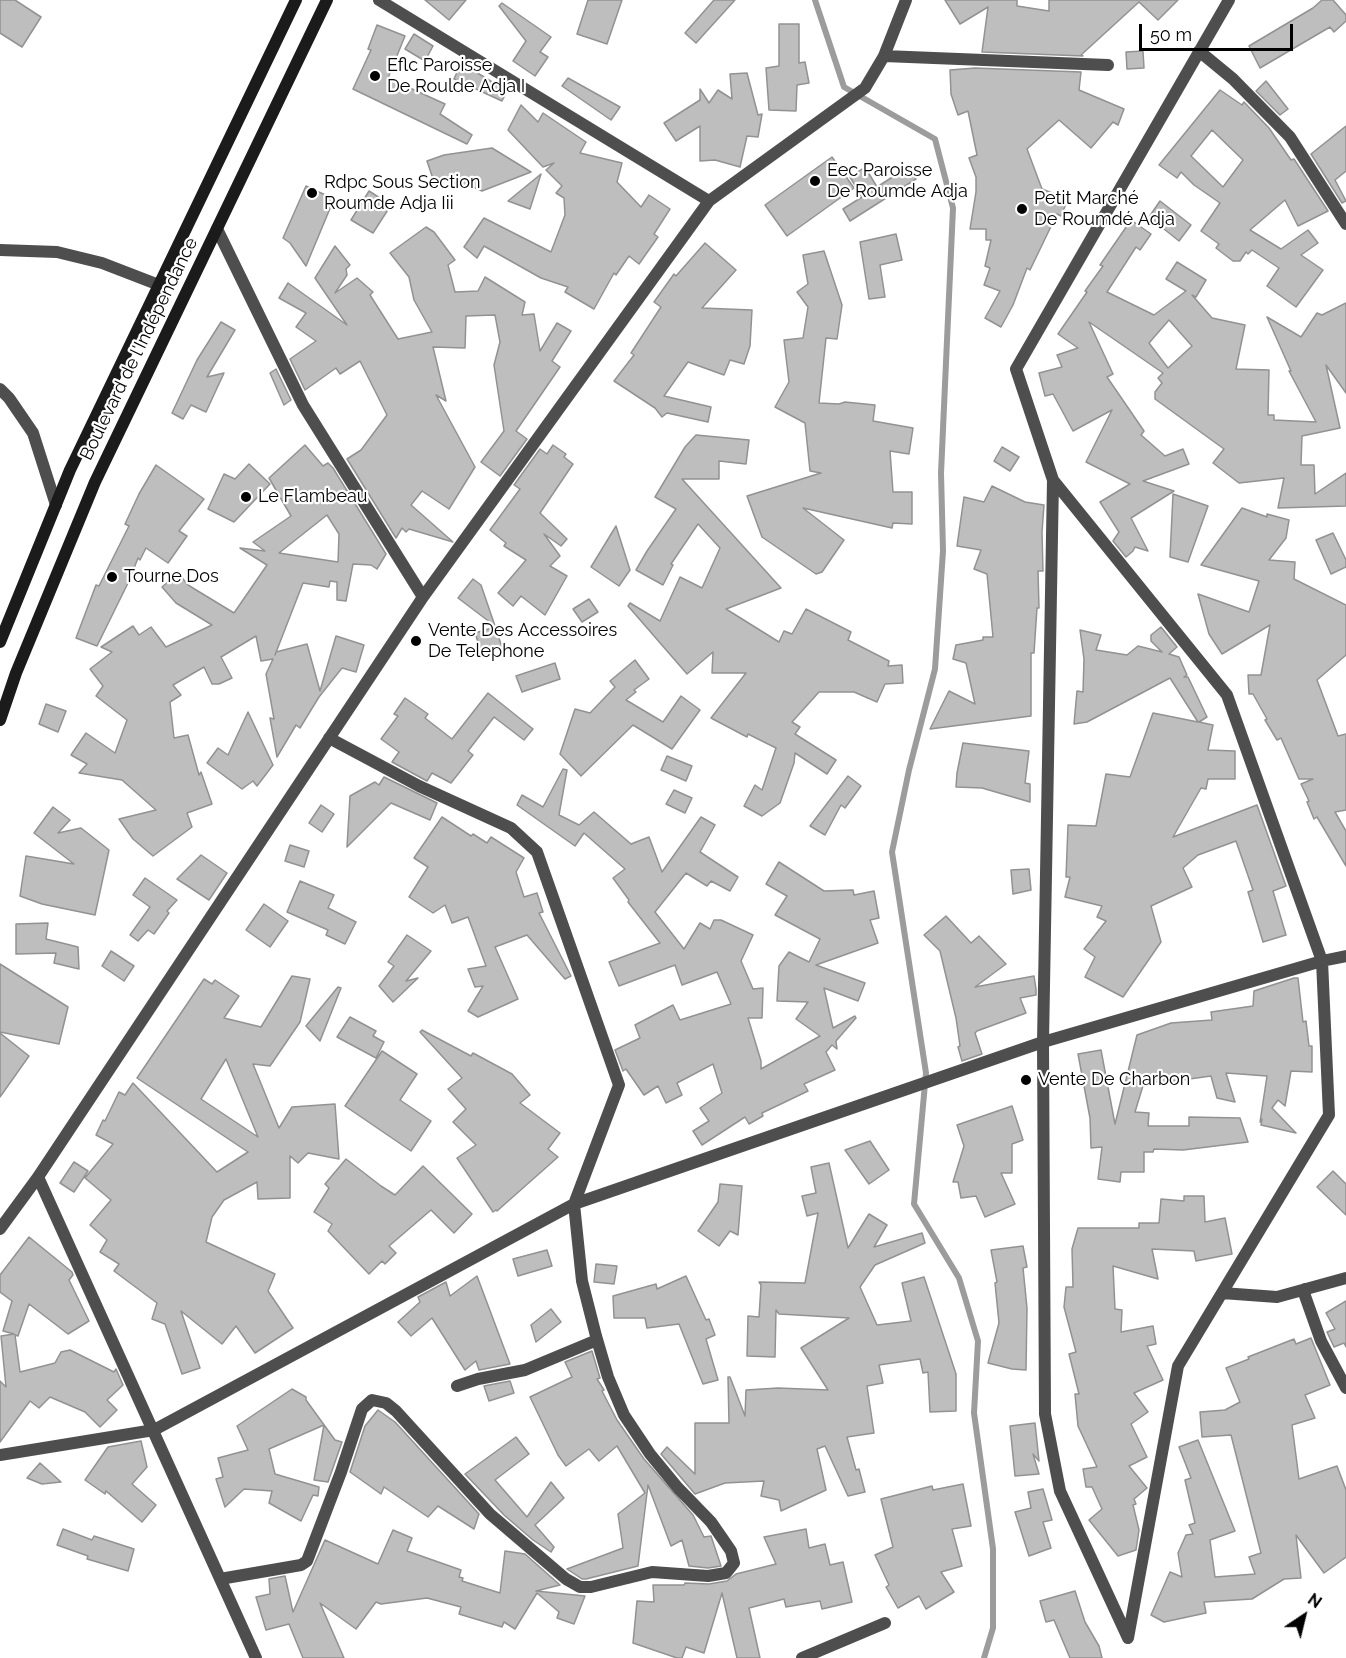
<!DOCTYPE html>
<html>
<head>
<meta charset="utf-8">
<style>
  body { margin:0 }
  #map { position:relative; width:1346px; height:1658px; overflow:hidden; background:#fff; font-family:Raleway,sans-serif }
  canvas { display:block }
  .north { position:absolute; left:1274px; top:1586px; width:60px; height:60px; -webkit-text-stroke:4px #fff; paint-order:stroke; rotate:35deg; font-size:16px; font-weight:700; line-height:24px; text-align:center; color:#000 }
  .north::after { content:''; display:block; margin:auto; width:21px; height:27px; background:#000; clip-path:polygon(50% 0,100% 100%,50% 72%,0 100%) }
  .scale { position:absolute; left:1139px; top:24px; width:154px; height:27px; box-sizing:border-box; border:3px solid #000; border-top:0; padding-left:8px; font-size:18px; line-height:21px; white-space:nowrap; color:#000; -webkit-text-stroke:4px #fff; paint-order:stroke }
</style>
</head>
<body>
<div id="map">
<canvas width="1346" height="1658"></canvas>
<div class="north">N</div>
<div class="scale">50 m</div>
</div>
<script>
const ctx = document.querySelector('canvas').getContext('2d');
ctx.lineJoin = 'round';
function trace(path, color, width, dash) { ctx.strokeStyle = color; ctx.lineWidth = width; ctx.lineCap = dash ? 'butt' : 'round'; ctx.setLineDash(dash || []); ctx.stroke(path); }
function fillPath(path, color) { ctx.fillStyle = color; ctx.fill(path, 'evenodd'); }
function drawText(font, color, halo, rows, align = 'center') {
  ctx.font = font + ' Raleway,sans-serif'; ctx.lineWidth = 4.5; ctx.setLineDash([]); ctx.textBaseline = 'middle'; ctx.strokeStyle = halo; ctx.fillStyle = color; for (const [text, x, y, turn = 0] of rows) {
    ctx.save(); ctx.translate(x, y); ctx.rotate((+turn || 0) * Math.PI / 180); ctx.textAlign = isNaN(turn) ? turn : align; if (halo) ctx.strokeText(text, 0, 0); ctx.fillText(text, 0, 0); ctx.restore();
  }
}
trace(new Path2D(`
  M815,0L844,87L935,139L953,208L941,473L943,551L935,669L909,770L892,852L926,1073L914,1204L959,1278L978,1341L974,1413L993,1549V1628L984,1658`), '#9c9c9c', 6);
const building = new Path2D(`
  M0,0H15L41,17L22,47L0,33Z
  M425,0H466L449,20Z
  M588,0H622L607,44L577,34Z
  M714,0H735L696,43L685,33Z
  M945,0H1017V6L1049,11V0H1178L1158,20L1139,2L1081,55L1083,56L982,52L988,7L960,24Z
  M1322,0H1333L1346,15V21L1334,32L1330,27L1260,68L1249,46L1313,8Z
  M502,3L551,37L540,52L548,57L535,76L513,61L526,41L499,6Z
  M779,24H799V63L805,62L809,83L797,85L796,111L769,110L766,68L779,66Z
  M377,25L405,36L388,78L445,104L440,114L472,135L467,144L353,89L371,50L368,49Z
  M414,34L433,46L425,61L405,49Z
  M1143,51L1144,68L1127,69L1126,52Z
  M461,63L507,91L502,101L454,79Z
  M975,68L1081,72L1079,90L1124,109L1118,125L1113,122L1091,148L1059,120L1027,149L1042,189L1068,199L1061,216L1057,214L1030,270L1027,268L1013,305L1001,327L985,318L1000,291L984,285L990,268L985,266L991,240H986V229H970L976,192V177L969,158L977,155L968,111L958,115L951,94L950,70Z
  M747,73L758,115L762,114L758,137L747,136L740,167L715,160L700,161V126L676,141L664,123L700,100V89L709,103L718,90L732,99L730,74Z
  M568,78L620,107L611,120L562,86Z
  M1266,81L1288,109L1280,115L1256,91Z
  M1220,90L1242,105L1244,102L1269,128L1291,160L1294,159L1328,211L1298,226L1285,200L1250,230L1281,249L1308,230L1318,243L1301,255L1323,270L1296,307L1267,286L1279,268L1252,250L1248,254L1246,252L1240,261H1233L1216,248L1219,244L1201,231L1220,203L1194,185L1181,172L1177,178L1159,165ZM1212,130L1243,160L1223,187L1191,156Z
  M521,105L538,122L543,113L586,142L580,153L622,163L617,182L641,207L649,195L670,209L654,234L658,237L639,264L629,256L616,275L614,273L594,309L565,292L568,287L541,278L484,246L477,258L464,247L484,218L551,252L565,215L564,198L556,193L562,186L546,170L554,163L543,167L508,130Z
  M1346,126V171L1335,180L1346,201L1342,203L1311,154Z
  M492,148L531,172L482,191L471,186L464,187L432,176L427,161L444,155Z
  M832,157L854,188L787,236L765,205Z
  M865,167L877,187L908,167L916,179L850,221L843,209L862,197L850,177Z
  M541,174L530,209L508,201Z
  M306,186L334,199L306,266L290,243L283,238Z
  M369,191L391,205L373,233L351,220Z
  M1160,201L1191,225L1179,241L1149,217Z
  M1131,220L1151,234L1140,250L1136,247L1107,292L1154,315L1186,291L1166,279L1177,262L1206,280L1196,297L1192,295L1212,318L1245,325L1236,369L1269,370L1268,415H1274V420L1316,422L1289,371H1291L1267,317L1301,337L1317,313L1322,315L1346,303V393L1326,365L1340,428L1302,436L1301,465H1314L1315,494L1346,473V506L1278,508L1284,478L1239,483L1213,463L1224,449L1155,399V392L1162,383L1158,378L1163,373L1089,322L1113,374L1107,377L1144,431L1141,435L1165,456L1183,449L1189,464L1143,481L1174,491L1131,518L1148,551L1135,547L1133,551L1126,557L1113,541L1119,532L1100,502L1130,484L1086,462L1112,410L1073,431L1053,394L1045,396L1039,373L1062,367L1057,355L1078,348L1058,334L1087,292L1085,291L1103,266L1100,265ZM1169,320L1192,346L1168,368L1149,343Z
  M426,227L434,232L455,260L448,265L455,292L478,291L485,277L525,302L522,315L534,314L540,351L557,323L571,331L552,361L560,367L516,431L527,439L500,476L481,462L504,431L494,365L500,342L495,315L466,316L465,348L433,347L446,401L436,395L475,467L449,509L422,491L411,505L453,542L409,529L406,532L402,528L396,538L347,459L361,450L387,415L360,361L340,374L336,368L305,390L290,359L316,341L296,327L306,313L279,298L288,283L347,325L315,278L335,246L350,265L346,269L347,275L335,293L357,278L373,292L370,295L398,339L432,332L414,300L409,277L390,253Z
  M896,234L902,260L880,265L885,297L869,299L860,242Z
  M705,243L736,270L702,308L752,310L750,346L744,364L730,360L724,375L688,362L664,396L711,407L708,422L667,413L662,417L655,408L614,381L634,355L631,353L661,307L654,302L674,274L676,276Z
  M824,251L842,305L837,339L826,338L819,403L839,404L845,402L875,405L873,421L913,428L909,454L890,451L893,492H912V524L893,523L892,528L803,508L844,540L822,572L816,574L762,537L747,496L821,473L810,471L805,423L775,407L789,382L784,340L803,338L808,307L797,292L808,284L803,255Z
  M221,322L235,330L207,377L224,373L206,412L191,405L183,419L172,413L197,360Z
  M276,369L291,400L284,405L270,373Z
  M696,435L749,440L746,464L719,461V479H682L781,588L726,609L779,642L784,631L792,634L806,609L851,632L848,640L889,661L888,666L902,665L903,683L885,684L877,702L854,692H819L792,722L800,727L795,734L836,760L827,774L795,753L794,763L780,803L762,816L744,806L755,785L762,790L776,748L748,734L747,737L711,718L746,673H712L713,652L687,674L628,606L630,603L660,621L680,577L702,588L720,548L698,524L671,564L673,565L663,585L636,570L647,551L676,509L655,497L685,447Z
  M305,445L323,466L328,463L333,468L386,554L377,569L371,565L353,564L346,601L337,600V582L330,581L329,587L303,583L275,655L276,652L307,644L320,691L336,636L364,645L356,672L342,668L319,697L300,728L296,725L277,757L270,718L274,719L266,674L273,659L261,661L256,636L221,657L232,678L219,684H212L204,667L173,685L181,695L170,702L174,738L188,735L199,775L201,772L212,804L187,813L192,827L153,856L133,839L119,819L156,810L122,780L79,773L87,764L71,755L86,733L115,753L127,720L96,696L103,686L90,669L112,652L101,647L133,626L139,635L151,627L166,647L212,625L176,603L162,587L178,573L188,585L234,613L267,565L240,548L265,551L253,542L291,516L269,478ZM327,515L339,534L338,562L279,553Z
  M553,445L566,454L564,457L573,464L540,513L567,539L561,546L544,534L560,556L550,566L567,576L545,615L521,596L513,606L498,593L526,560L504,546L506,543L490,530L520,489L514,485L540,449L547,454Z
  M1002,447L1019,457L1010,471L994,461Z
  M249,464L270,484L234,522L208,509L224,474L235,479Z
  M156,465L204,499L179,531L187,536L168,563L146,548L140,560L138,558L129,581L97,646L76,638L96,585L99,586L129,526L125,524L139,494Z
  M992,486L1025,502L1044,505L1042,532L1043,571H1038L1039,608H1037L1034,653H1031V716L930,729L949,691L975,704L966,663L953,659L956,645L983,640V637H993L987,574L974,569L981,550L957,546L964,497L984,502Z
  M1173,494L1208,506L1188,562L1170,557Z
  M1242,508L1267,517V514L1289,520L1286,538L1269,560L1295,562L1294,579L1346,605V655L1317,680L1338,736L1346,734V810L1335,812L1346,831V866L1317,817L1314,819L1307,802L1309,801L1301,784L1313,779H1299L1281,738L1277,740L1265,720L1267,719L1253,694H1249L1248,675H1261L1270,625L1222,654L1209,634L1198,594L1249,612L1259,581L1201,565Z
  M616,526L630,570L619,586L591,567Z
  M1333,533L1346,560V567L1331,574L1316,540Z
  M473,579L481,585L495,626L458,598Z
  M589,599L598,612L582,622L573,609Z
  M495,627L502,647L482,654L475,633Z
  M1161,627L1177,647L1169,654L1179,657L1187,675L1184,677H1188L1207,717L1199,722L1213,725L1208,750L1235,751V779H1208L1206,789L1201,788L1173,837L1257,805L1286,886L1273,891L1286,935L1263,942L1248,892L1253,890L1236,841L1198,855L1183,868L1192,887L1151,906L1161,942L1123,997L1085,977L1095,957L1084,949L1106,921L1097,917L1102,906L1065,897L1070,877H1066L1068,825L1096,826L1106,774L1130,777L1153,713L1198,722L1170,678L1087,722L1074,724L1077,691L1083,692L1084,659L1080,630L1101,635L1096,650L1127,655L1138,646L1162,652L1151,641V635Z
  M635,660L649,679L634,690L636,692L626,700L663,722L681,696L700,710L672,749L633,725L581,776L560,754L575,709L590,713L615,687L610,681Z
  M555,663L560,679L522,692L516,676Z
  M488,693L533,729L524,740L494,717L468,751L473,755L451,783L432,773L427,781L392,762L399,752L381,739L398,716L394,714L405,698L428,714L425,718L452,739Z
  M46,704L66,711L58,732L39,724Z
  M248,712L273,765L257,786L253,781L242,789L207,763L218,748L228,755Z
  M963,743L1029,751L1025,783L1030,784V802L982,788L956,787L957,773Z
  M667,756L692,766L686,781L661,770Z
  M563,769L567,770L559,815L579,825L594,812L631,844L649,837L662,872L701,817L715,825L700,852L738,877L730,891L711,881L707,886L686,873L655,912L684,949L700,923L710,929L714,920H721L753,935L741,961L753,989L763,988L762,1018H748L761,1061V1069L820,1036L796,1019L808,1002L777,1001L779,966L789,952L809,962L820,939L775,915L787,896L766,884L779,862L824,891L853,890L854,895L874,891L879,918L870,920L878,943L816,965L865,983L858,1001L824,988L833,1028L855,1016L856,1018L836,1041L837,1049L832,1045L826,1052L835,1070L804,1084L808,1091L762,1113L763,1116L749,1124L745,1117L702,1145L693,1131L709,1121L700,1108L722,1093L713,1064L677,1083L682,1095L666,1103L658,1086L644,1095L626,1069L623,1071L615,1050L640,1038L635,1025L673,1005L680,1020L731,1004L717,972L682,985L675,965L619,986L609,962L660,943L628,902L629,900L613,878L625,869L584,833L575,846L517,805L522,795L543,807Z
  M848,776L861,786L845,808L841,805L825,835L810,826Z
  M384,777L437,803L430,820L391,803L347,847L350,796L375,782L379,785Z
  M674,790L692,798L685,813L666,804Z
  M321,805L334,814L322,832L309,823Z
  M53,807L70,820L58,833L81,828L109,850L95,915L42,904L20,896L26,856L74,864L34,833Z
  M442,817L471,836L473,834L487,843L491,837L524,858L516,872L524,897L537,893L543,912L539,913L571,976L565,979L527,935L495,947L518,999L478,1017L468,1011L483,986L475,987L468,969L486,966L468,917L452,923L445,905L433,913L409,897L428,867L414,858Z
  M290,845L309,851L304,867L285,861Z
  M201,855L227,873L209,900L177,879Z
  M1029,869L1031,890L1013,894L1011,870Z
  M145,878L177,900L167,911L169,913L154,934L148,930L138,941L130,935L150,907L133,895Z
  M300,881L334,895L328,908L356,922L345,944L326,935L328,930L287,912Z
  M264,904L288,921L270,947L246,930Z
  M946,916L971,943L979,936L1006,964L975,987L1034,976L1036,989V995L1020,998L1026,1013L977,1031L975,1033L982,1054L962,1061L958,1047L960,1046L956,1018L940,951L924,935Z
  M48,923L46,939L78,947L79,969L54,963L56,953L16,954V924Z
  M407,935L431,951L406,981L418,978L393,1002L379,986L394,966L388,962Z
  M111,951L134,966L124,981L102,966Z
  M0,964L68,1007L59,1044L0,1032Z
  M292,976L310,979L300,1022L270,1066L253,1064L279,1128L292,1107L335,1104L339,1159L308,1153L298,1163L290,1156V1198L258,1199L257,1182L224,1200L212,1217L206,1242L275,1274L268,1291L293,1328L255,1353L236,1326L222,1344L181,1311L200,1368L182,1374L165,1324L152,1319L157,1303L114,1271L119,1264L100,1252L107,1240L90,1225L111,1200L85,1178L113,1144L96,1135L103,1120L105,1121L119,1092L125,1095L133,1083L217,1172L248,1152L137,1078L204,979L212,984L215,980L239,996L224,1018L261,1027ZM226,1059L258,1137L201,1099Z
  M1294,978H1298L1303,1022L1306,1021L1309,1046H1312V1072L1291,1071L1285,1106L1278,1100L1272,1108L1296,1133L1261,1125L1262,1119L1260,1122L1267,1076L1226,1073L1235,1102L1217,1098L1211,1076L1161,1083L1145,1079L1135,1112L1149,1113L1148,1126H1189V1117L1240,1118L1248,1142L1183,1150L1154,1149L1153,1152H1144V1172H1121L1120,1182L1098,1179L1102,1147L1091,1148L1090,1118L1078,1054L1101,1050L1115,1124L1137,1035L1171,1023L1212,1020L1211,1012L1253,1006L1254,991Z
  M338,987L341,988L320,1041L306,1026Z
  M350,1017L376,1031L373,1036L384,1042L376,1058L337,1037Z
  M422,1030L471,1056L473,1053L512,1074L530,1095L520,1103L560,1133L548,1149L558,1157L497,1211L496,1210L493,1212L457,1158L476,1145L453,1122L466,1109L448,1089L462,1078L420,1032Z
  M0,1033L29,1056L0,1097Z
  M382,1051L417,1074L400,1100L431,1121L411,1151L345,1106Z
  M1012,1106L1023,1140L1012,1144V1173H1001L1015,1204L985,1217L976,1196L961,1198L958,1182H953L964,1146L957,1125Z
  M870,1141L889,1170L869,1184L845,1150Z
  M346,1159L381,1186L395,1195L423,1166L472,1214L454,1233L431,1210L389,1246L396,1253L385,1264L382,1261L369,1274L328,1231L332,1224L314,1212L329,1188L325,1184Z
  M74,1162L88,1171L74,1192L60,1183Z
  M829,1163L848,1248L869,1214L887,1225L874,1247L922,1233L925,1243L875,1265L860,1287L877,1325L911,1321L902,1283L924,1277L956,1374V1411L930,1412L928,1372L923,1373L920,1359L879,1365L883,1383L867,1386L874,1433L847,1437L856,1470L859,1469L865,1492L848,1496L825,1446L817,1449L826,1490L781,1511L779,1500L761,1496L764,1481L725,1483L695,1494L661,1454L667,1447L695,1474V1423H729L728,1377H730L745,1416L746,1390L778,1388L828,1390L801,1348L849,1318L779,1314L776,1310L775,1357L747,1356L748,1316L759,1317L761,1285L759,1282L805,1283L818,1213L807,1216L802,1196L816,1193L811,1167Z
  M1333,1171L1346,1184V1215L1317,1187Z
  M720,1184L742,1186L738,1235L730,1231L719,1246L698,1231L718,1202Z
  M1184,1196H1204L1205,1222L1225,1218L1232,1254L1196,1261L1194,1251L1152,1249L1158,1279L1113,1266L1115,1309L1122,1310L1121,1332L1153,1326L1156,1344L1147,1346L1163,1380L1134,1393L1148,1412L1131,1424L1147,1457L1129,1466L1147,1488L1134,1499L1136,1504L1133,1505L1139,1530L1136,1550L1118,1556L1089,1520L1102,1509L1092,1487H1086L1083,1469L1097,1467L1078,1426L1075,1394H1079L1069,1354L1076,1352L1064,1307L1066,1287H1073L1072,1249L1078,1228H1139V1223H1159L1161,1199L1184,1201Z
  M29,1237L72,1272L73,1275L69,1280L89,1321L68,1334L29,1304L18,1336L15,1335L20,1372L55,1363L61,1352L70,1350L114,1372L116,1369L123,1385L107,1400L117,1410L100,1427L85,1412L50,1397L39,1408L30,1401L0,1442V1381L6,1387L1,1336L14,1334L3,1331L12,1301L0,1292V1275Z
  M1023,1246L1027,1267L1023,1268L1027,1308L1026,1370L1012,1369L988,1363L999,1323L995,1283L997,1282L991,1250Z
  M547,1250L552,1266L518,1276L513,1259Z
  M596,1264L617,1266L614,1284L594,1282Z
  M477,1276L510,1364L479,1370L476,1361L465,1370L432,1318L411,1336L398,1322L420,1302L418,1297L446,1282L450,1296Z
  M686,1276L706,1320L709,1319L715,1335L706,1339L718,1380L703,1384L679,1324L647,1328L645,1318H614L613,1296L656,1284L657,1289Z
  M1346,1301V1347L1344,1343L1334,1347L1327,1332L1335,1329L1326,1313Z
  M551,1309L561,1322L536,1342L531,1325Z
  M1311,1338L1330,1385L1305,1395L1315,1418L1292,1425L1299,1479L1337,1466L1346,1490V1557L1324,1573L1296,1535L1301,1578L1284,1579L1252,1599L1204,1602L1206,1613L1164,1622L1151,1615L1170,1572L1182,1577L1178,1553L1186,1535L1193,1534L1189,1525L1195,1523L1185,1480L1191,1478L1179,1447L1198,1440L1235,1531L1210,1540L1215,1577L1255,1574L1249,1557L1261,1553L1231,1435L1202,1437L1200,1412L1225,1410L1240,1402L1226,1368L1249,1359L1248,1357L1294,1339L1296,1344Z
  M592,1351L600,1378L597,1379L604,1390L602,1391L617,1420L644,1459L693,1515L704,1537L711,1536L721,1566L708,1568L689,1566L682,1540L671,1546L648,1485L638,1566L586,1579H582L567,1569L623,1548L618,1514L645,1493L617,1446L599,1461L589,1449L566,1466L558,1455L530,1397L572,1377L565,1362Z
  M510,1381L514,1393L489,1401L484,1386Z
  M292,1389L306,1397V1400L335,1440L342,1442L328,1482L314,1480L324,1425L269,1449L275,1474L319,1487L318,1496L313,1495L301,1521L269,1503L272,1491L244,1489L225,1507L216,1479L223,1477L218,1458L248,1450L237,1426Z
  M378,1410L395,1422L479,1514L474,1529L438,1506L428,1517L384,1487L381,1494L350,1472L365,1426Z
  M1035,1423L1039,1461L1033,1454L1039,1474L1015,1476L1010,1426Z
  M516,1437L529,1454L495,1480L527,1517L551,1482L564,1498L535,1525L554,1547L551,1552L533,1540L504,1515L465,1474Z
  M141,1441L147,1467L132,1484L156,1505L142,1522L106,1491L105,1494L85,1480L108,1447Z
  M40,1463L61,1482L42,1484L27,1478Z
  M963,1484L971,1526L952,1529L962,1566L941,1572L954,1592L926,1609L919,1596L898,1608L886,1587L889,1585L875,1555L893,1547L881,1499L932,1486L933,1490Z
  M1043,1489L1052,1520L1043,1522L1051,1548L1029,1556L1015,1512L1031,1508L1028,1492Z
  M63,1529L92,1540L94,1536L134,1549L128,1571L87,1559L88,1556L57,1545Z
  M806,1529L809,1548L825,1544L830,1565L843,1562L852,1602L822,1609L820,1601L786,1607L784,1599L749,1608L760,1658H737L722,1593L704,1653L686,1647L682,1658H677L633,1643L637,1601L654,1602L653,1585H684L685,1583L709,1584L727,1581L736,1574L776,1564L764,1537Z
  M393,1530L412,1538L407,1551L461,1570L459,1577L463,1578L462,1581L500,1593L505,1551L525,1554L560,1585L536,1591L585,1596L574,1624L557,1618L559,1612L537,1593L515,1629L504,1622L502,1627L459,1614L461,1607L427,1598L381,1604L376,1602L356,1629L320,1603L344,1658H303L289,1624L266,1630L256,1597L270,1594L269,1579L285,1576L293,1612L325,1540L378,1564Z
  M1075,1591L1085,1622L1099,1646L1102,1658H1070L1054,1620L1046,1622L1040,1601Z`);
fillPath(building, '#bebebe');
trace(building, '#929292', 1.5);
trace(new Path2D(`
  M379,0L709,201
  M1199,51L1233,79L1290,137L1346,224
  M884,56L1108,65
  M217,229L303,405L423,597
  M0,250L57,252L102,263L159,285
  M0,389L9,398L33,433L56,505
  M1053,480L1043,1042L1045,1414L1060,1491L1128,1638
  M38,1177L256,1658
  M0,1229L38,1177L423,597L709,201L865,88L884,56L906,0
  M1305,1289L1304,1293L1321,1341L1346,1388
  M1222,1293L1277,1297L1346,1278
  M457,1386L478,1379L525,1370L597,1340
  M0,1455L154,1430L574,1204L1043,1042L1322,961L1346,956
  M220,1579L301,1565L307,1561L341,1472L362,1409L372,1400L386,1403L396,1411L490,1514L566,1579L580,1587H591L652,1572L708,1576L726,1573L734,1563L731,1551L711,1522L678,1488L650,1454L624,1415L608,1377L596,1336L582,1281L574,1204L619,1085L537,852L511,828L419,786L329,738
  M1128,1638L1178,1366L1329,1115L1322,961L1227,695L1053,480L1016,369L1229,0
  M802,1658L885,1623`), '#4e4e4e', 12);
trace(new Path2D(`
  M0,642L70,470L296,0
  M0,720L16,673L95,482L327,0`), '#1b1b1b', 12);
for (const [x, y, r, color] of [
  [375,76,6,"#000"],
  [815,181,6,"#000"],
  [312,193,6,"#000"],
  [1022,209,6,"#000"],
  [246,497,6,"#000"],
  [112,577,6,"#000"],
  [416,641,6,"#000"],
  [1026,1080,6,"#000"]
]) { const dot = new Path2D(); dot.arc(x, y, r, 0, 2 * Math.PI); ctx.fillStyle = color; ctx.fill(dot); trace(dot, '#fff', 2); }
drawText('18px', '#000', '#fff', [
  ["Eflc Paroisse",387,66],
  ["De Roulde Adja I",387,87],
  ["Eec Paroisse",827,171],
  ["De Roumde Adja",827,192],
  ["Rdpc Sous Section",324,183],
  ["Roumde Adja Iii",324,204],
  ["Petit Marché",1034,199],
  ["De Roumdé Adja",1034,220],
  ["Le Flambeau",258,497],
  ["Tourne Dos",124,577],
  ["Vente Des Accessoires",428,631],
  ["De Telephone",428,652],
  ["Vente De Charbon",1038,1080]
], 'left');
drawText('18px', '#000', '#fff', [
  ["Boulevard de l'Indépendance",139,349,-64]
]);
</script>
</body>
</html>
